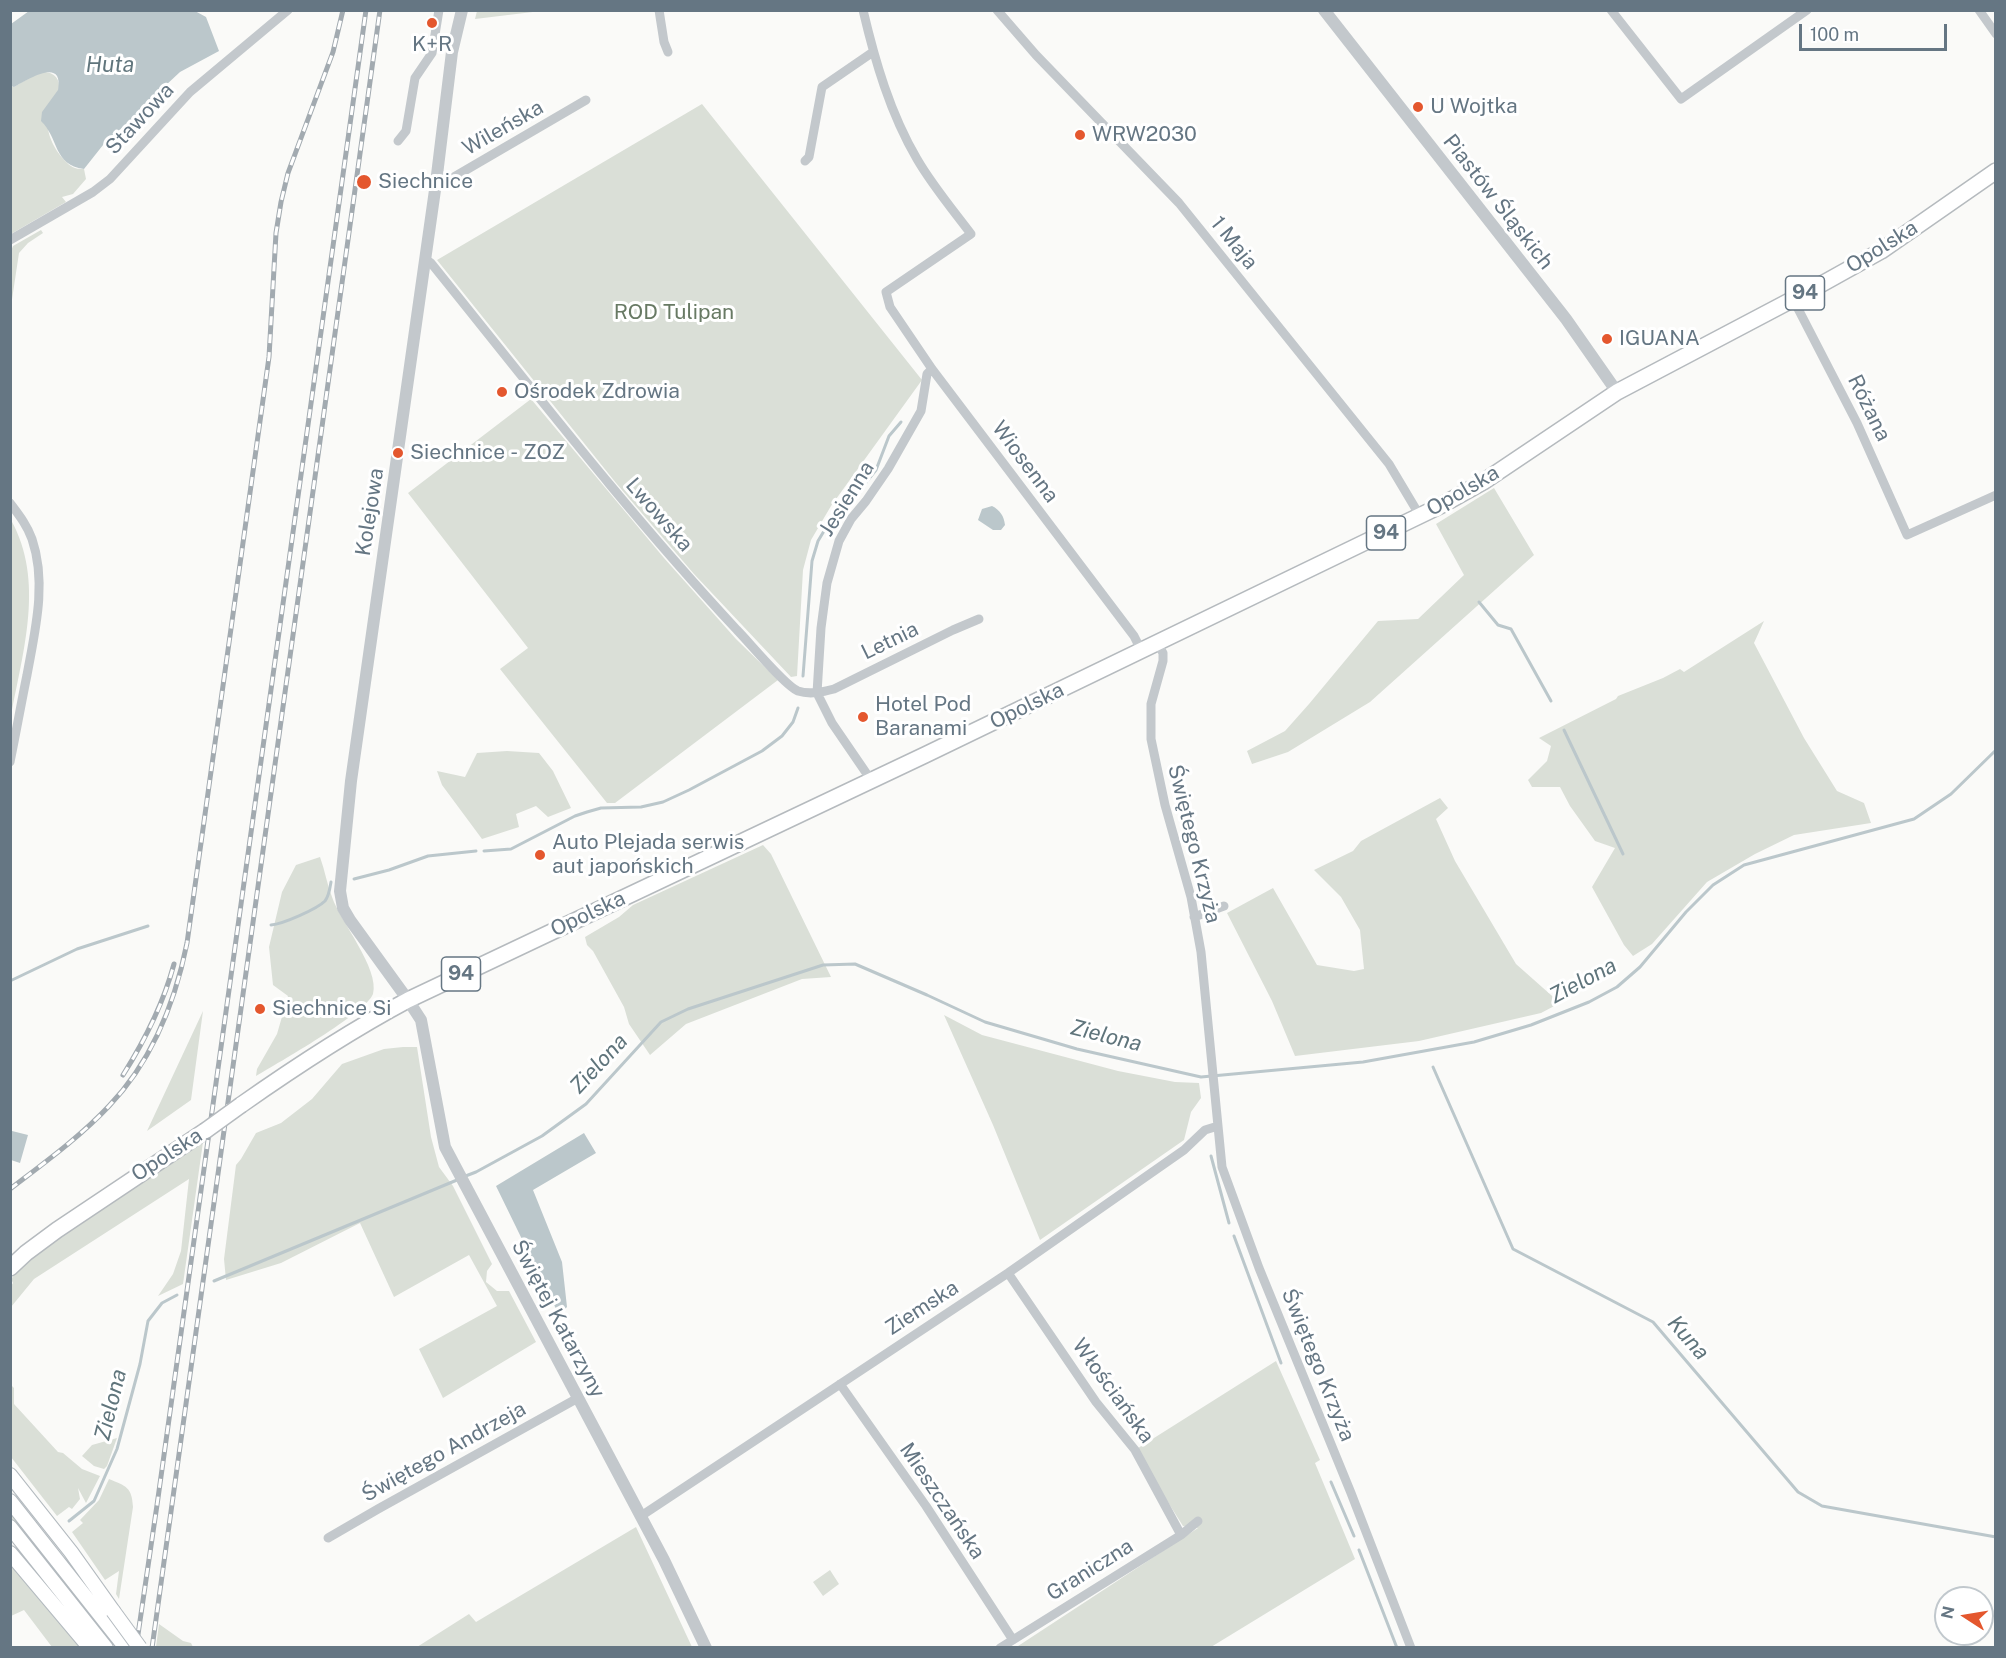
<!DOCTYPE html>
<html>
<head>
<meta charset="utf-8">
<style>
  body { margin:0 }
  #map { position:relative; width:2006px; height:1658px; overflow:hidden; background:#fafaf8; font-family:"Public Sans",sans-serif }
  canvas { display:block }
  .frame { position:absolute; inset:0; border:12px solid #657683; pointer-events:none }
  .north { position:absolute; left:1934px; top:1586px; width:60px; height:60px; box-sizing:border-box; background:#fff; border:2px solid #c1c8cd; border-radius:50%; rotate:282deg; font-size:16px; font-weight:700; line-height:24px; text-align:center; color:#657683 }
  .north::after { content:''; display:block; margin:auto; width:21px; height:27px; background:#e4572e; clip-path:polygon(50% 0,100% 100%,50% 72%,0 100%) }
  .scale { position:absolute; left:1799px; top:24px; width:148px; height:27px; box-sizing:border-box; border:3px solid #657683; border-top:0; padding-left:8px; font-size:18px; line-height:21px; white-space:nowrap; color:#657683; -webkit-text-stroke:4px #fff; paint-order:stroke }
</style>
</head>
<body>
<div id="map">
<canvas width="2006" height="1658"></canvas>
<div class="frame"></div>
<div class="north">N</div>
<div class="scale">100 m</div>
</div>
<script>
const ctx = document.querySelector('canvas').getContext('2d');
ctx.lineJoin = 'round';
function fillPath(path, color) { ctx.fillStyle = color; ctx.fill(path, 'evenodd'); }
function trace(path, color, width, dash) { ctx.strokeStyle = color; ctx.lineWidth = width; ctx.lineCap = dash ? 'butt' : 'round'; ctx.setLineDash(dash || []); ctx.stroke(path); }
function drawText(font, color, halo, rows, align = 'center') {
  ctx.font = font + ' "Public Sans",sans-serif'; ctx.lineWidth = 6; ctx.setLineDash([]); ctx.textBaseline = 'middle'; ctx.strokeStyle = halo; ctx.fillStyle = color; for (const [text, x, y, turn = 0] of rows) {
    ctx.save(); ctx.translate(x, y); ctx.rotate((+turn || 0) * Math.PI / 180); ctx.textAlign = isNaN(turn) ? turn : align; if (halo) ctx.strokeText(text, 0, 0); ctx.fillText(text, 0, 0); ctx.restore();
  }
}
fillPath(new Path2D(`
  M477,11V10L541,11L475,19Z
  M45,72C53,73 59,77 59,86C59,93 53,97 52,103C50,110 48,119 48,126C48,140 60,158 71,166C75,169 80,169 84,169L86,179L73,194L62,197L66,202L11,234L10,86L14,87L36,74Z
  M702,104L922,380L831,506L811,540L803,570L797,676L791,677L694,574L616,483L437,260Z
  M41,230L43,233L28,243L19,253L11,306L10,253L13,246Z
  M531,399L664,558L736,639L778,680L615,803H607L500,669L528,648L408,493Z
  M1494,488L1534,555L1370,702L1288,752L1252,764L1247,751L1285,731L1309,704L1378,621L1418,619L1464,575L1436,524Z
  M11,520C45,581 23,651 11,716Z
  M1764,621L1754,643L1804,738L1837,791L1864,803L1871,823L1794,835L1755,854L1707,882L1652,944L1633,956L1624,945L1592,887L1615,848L1595,841L1570,806L1560,787H1532L1528,780L1547,761L1551,746L1539,738L1616,699L1618,696L1663,678L1680,669L1684,672Z
  M507,751L539,753L553,771L571,808L548,817L536,806L516,814L519,827L482,839L442,785L437,771L465,777L477,753Z
  M1440,798L1448,808L1436,819L1455,861L1516,964L1560,1003L1541,1013L1419,1041L1295,1056L1272,1001L1227,913L1273,888L1317,965L1354,971L1364,969L1360,930L1341,897L1314,870L1353,851L1361,841Z
  M763,845L771,854L831,977L802,979L686,1024L650,1055L629,1024L624,1007L593,951L587,945L585,937L619,917L633,905Z
  M320,857C325,871 327,884 332,897C340,921 380,969 373,994C366,1013 278,1063 256,1076L257,1069L277,1034L288,996L273,985L269,947L282,892L296,865Z
  M203,1011L191,1100L147,1131Z
  M944,1015L982,1035L1118,1071L1175,1082L1199,1083L1201,1098L1191,1112L1184,1140L1040,1240L993,1125Z
  M403,1047H417L431,1137L439,1167L453,1186L492,1264L487,1271L486,1282L497,1291H509L536,1342L443,1398L419,1349L497,1306L469,1255L394,1297L360,1223L281,1263L226,1280L224,1259L236,1165L241,1159L256,1133L281,1123L312,1099L342,1064L384,1049Z
  M203,1142L183,1284L158,1296L173,1274L181,1251L189,1179L34,1279L11,1307V1286L13,1283L11,1279C29,1256 56,1240 79,1224C120,1196 161,1169 203,1142Z
  M1276,1361L1320,1460L1315,1463L1355,1559L1211,1647L1015,1648L1198,1528L1183,1526L1135,1450Z
  M10,1384L14,1388V1404L58,1452L63,1453L82,1469L100,1476L86,1503L78,1488L80,1499L72,1509L69,1507L57,1516L11,1457Z
  M117,1438L107,1466L104,1469L94,1466L82,1456L92,1445Z
  M109,1479C126,1486 132,1487 133,1507L119,1599L116,1594L119,1571L105,1580L72,1532L83,1523L80,1520L99,1500Z
  M10,1511L109,1636L108,1641L11,1519Z
  M636,1527L692,1647H417L469,1614L476,1622Z
  M10,1560L83,1647H52L24,1610L11,1616Z
  M830,1570L839,1584L823,1596L813,1582Z
  M159,1624L183,1641L191,1643L193,1647H156Z`), '#dadfd7');
fillPath(new Path2D(`
  M29,11H195L206,17L219,51L180,72L165,86L137,120L123,127L107,140L84,169C53,165 59,138 41,121L42,112L58,90C64,56 27,80 14,87L11,86V24Z
  M992,506C1000,510 1004,516 1005,525L1001,530H993L978,520L982,509Z
  M12,1131L28,1135L20,1163L11,1160Z
  M584,1133L596,1153L533,1190L562,1262L567,1307L559,1315L496,1186Z`), '#bbc7cb');
trace(new Path2D(`
  M1479,602L1498,625L1511,629L1551,701
  M803,676L812,561L818,541L836,511L847,497L863,486L876,470L889,436L901,422
  M1564,730L1623,854
  M484,851L511,849L575,816L587,812L601,808L641,807L663,802L689,790L762,751L782,736L793,722L798,708
  M354,879L389,870L428,856L476,851
  M271,925C283,924 317,909 325,901C329,896 330,888 331,882
  M10,981L77,949L148,926
  M1433,1067L1513,1249L1653,1322L1798,1492L1822,1506L1996,1537
  M1211,1156L1229,1223
  M463,1177L476,1172L542,1136L586,1104L661,1022L688,1009L823,965L855,964L927,995L985,1022L1077,1049L1201,1077L1363,1062L1474,1042L1531,1025L1589,1002L1617,987L1640,967L1686,912L1713,885L1744,865L1914,819L1951,794L1996,750
  M1234,1236L1281,1363
  M214,1281L457,1180
  M1331,1482L1354,1536
  M69,1521L94,1501L117,1449L140,1364L148,1321L162,1303L177,1295
  M1359,1550L1397,1648`), '#bbc7cb', 3);
const secondary = new Path2D(`
  M10,1475L71,1552L113,1611
  M10,1501L126,1648
  M10,1527L106,1648
  M10,1553L90,1648`);
const primary = new Path2D(`
  M241,1105C295,1067 350,1031 408,1000L925,755L1442,505L1483,482L1617,392L1820,285L1881,251L1996,171
  M10,1268L26,1253L57,1230L205,1131`);
trace(secondary, '#b3babf', 16);
trace(primary, '#b5babe', 18);
trace(new Path2D(`
  M659,10L664,42L668,52
  M863,10C875,61 890,113 917,159C932,185 953,210 971,234L886,292L890,307L932,369L1134,636L1141,650
  M997,10L1036,55L1179,203L1389,464L1420,516
  M1611,10L1681,99L1807,10
  M1979,10L1996,34
  M398,141L406,131L415,78L432,53L439,10
  M805,161L809,157L822,87L873,52
  M436,183L442,184L586,100
  M10,240L93,192L110,179L190,92L288,10
  M425,259L431,263C531,387 628,513 737,630C749,642 785,686 798,691C810,695 823,692 834,689L953,630L979,619
  M1793,299L1857,423L1907,535L1996,495
  M10,503C19,515 27,525 32,539C47,583 35,631 27,675C21,704 16,733 10,762
  M1157,643L1163,653V661L1151,704V739L1165,805L1191,897L1201,952L1222,1167L1259,1268L1351,1493L1411,1648
  M871,780L832,723L817,693L821,628L827,583L839,541L851,519L866,501L888,469L921,411L927,374L932,369
  M1194,917L1224,906
  M1008,1273L1096,1402L1135,1450L1181,1535
  M840,1384L926,1506L1013,1640
  M641,1516L1008,1273L1184,1150L1205,1130L1218,1126
  M328,1538L378,1509L578,1398
  M1000,1648L1181,1535L1198,1521`), '#c3c8cc', 9);
trace(new Path2D(`
  M462,10L452,52L436,183L351,781L340,891L343,908L350,920L408,1000L421,1020L445,1147L664,1560L706,1648
  M1324,10L1566,319L1617,392`), '#c3c8cc', 12);
trace(secondary, '#fff', 14);
trace(primary, '#fff', 15);
const rail = new Path2D(`
  M123,1075C145,1040 163,1005 174,964
  M10,1189C44,1163 80,1137 109,1106C152,1061 175,1003 187,943L269,357L276,233L281,202L288,173L333,52L343,10
  M136,1648L157,1505L366,10
  M152,1648L380,10`);
trace(rail, '#a2aab0', 5);
trace(rail, '#fff', 3, [9]);
const secondaryBridge = new Path2D(`
  M113,1611L140,1648`);
const primaryBridge = new Path2D(`
  M205,1131L241,1105`);
trace(secondaryBridge, '#b3babf', 16, []);
trace(primaryBridge, '#b5babe', 18, []);
trace(secondaryBridge, '#fff', 14);
trace(primaryBridge, '#fff', 15);
for (const [x, y, r, color] of [
  [432,23,6,"#e4572e"],
  [1418,107,6,"#e4572e"],
  [1080,135,6,"#e4572e"],
  [364,182,8,"#e4572e"],
  [1607,339,6,"#e4572e"],
  [502,392,6,"#e4572e"],
  [398,453,6,"#e4572e"],
  [863,717,6,"#e4572e"],
  [540,855,6,"#e4572e"],
  [260,1009,6,"#e4572e"]
]) { const dot = new Path2D(); dot.arc(x, y, r, 0, 2 * Math.PI); ctx.fillStyle = color; ctx.fill(dot); trace(dot, '#fff', 2); }
for (const [x, y, w] of [
  [1805,293,39],
  [1386,533,39],
  [461,974,39]
]) { const box = new Path2D(); box.roundRect(x - w / 2, y - 17, w, 34, 4.5); ctx.fillStyle = '#fff'; ctx.fill(box); trace(box, '#657683', 1.5); }
drawText('bold 20px', '#657683', null, [
  ["94",1805,293],
  ["94",1386,533],
  ["94",461,974]
]);
drawText('21px', '#657683', '#fff', [
  ["K+R",432,45,"center"],
  ["U Wojtka",1430,107],
  ["WRW2030",1092,135],
  ["Siechnice",378,182],
  ["IGUANA",1619,339],
  ["Ośrodek Zdrowia",514,392],
  ["Siechnice - ZOZ",410,453],
  ["Hotel Pod",875,705],
  ["Baranami",875,729],
  ["Auto Plejada serwis",552,843],
  ["aut japońskich",552,867],
  ["Siechnice Si",272,1009]
], 'left');
drawText('21px', '#657683', '#fff', [
  ["Stawowa",140,119,-47],
  ["Wileńska",503,128,-30],
  ["Piastów Śląskich",1498,202,52],
  ["1 Maja",1234,243,51],
  ["Opolska",1882,247,-32],
  ["Różana",1869,408,64],
  ["Wiosenna",1025,462,53],
  ["Opolska",1463,491,-30],
  ["Jesienna",847,499,-58],
  ["Kolejowa",370,512,-81],
  ["Lwowska",659,515,49],
  ["Letnia",890,641,-26],
  ["Opolska",1027,706,-26],
  ["Świętego Krzyża",1194,844,76],
  ["Opolska",588,914,-25],
  ["Opolska",167,1155,-33],
  ["Ziemska",922,1308,-33],
  ["Świętej Katarzyny",558,1319,62],
  ["Świętego Krzyża",1318,1365,68],
  ["Włościańska",1113,1391,54],
  ["Świętego Andrzeja",444,1452,-29],
  ["Mieszczańska",942,1501,56],
  ["Graniczna",1090,1570,-32]
]);
drawText('21px', '#687a64', '#fff', [
  ["ROD Tulipan",674,313]
]);
drawText('italic 22px', '#60757c', '#fff', [
  ["Huta",110,65],
  ["Zielona",1583,981,-28],
  ["Zielona",1106,1036,14],
  ["Zielona",599,1064,-47],
  ["Kuna",1688,1338,49],
  ["Zielona",111,1405,-76]
]);
</script>
</body>
</html>
